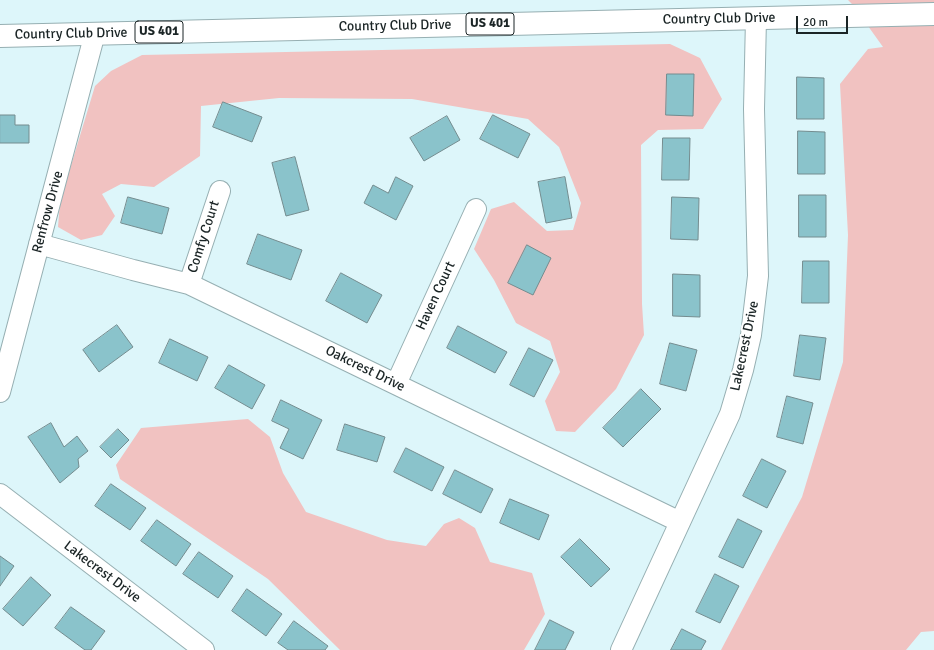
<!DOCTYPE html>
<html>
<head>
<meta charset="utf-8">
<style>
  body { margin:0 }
  #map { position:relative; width:934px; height:650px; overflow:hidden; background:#ddf6fa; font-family:Signika,sans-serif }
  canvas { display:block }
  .scale { position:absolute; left:796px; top:16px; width:52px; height:18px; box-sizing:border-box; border:2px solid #1b2526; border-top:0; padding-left:5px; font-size:12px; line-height:14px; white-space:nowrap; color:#1b2526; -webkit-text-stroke:3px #fff; paint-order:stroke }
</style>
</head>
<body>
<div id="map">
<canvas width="934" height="650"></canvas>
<div class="scale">20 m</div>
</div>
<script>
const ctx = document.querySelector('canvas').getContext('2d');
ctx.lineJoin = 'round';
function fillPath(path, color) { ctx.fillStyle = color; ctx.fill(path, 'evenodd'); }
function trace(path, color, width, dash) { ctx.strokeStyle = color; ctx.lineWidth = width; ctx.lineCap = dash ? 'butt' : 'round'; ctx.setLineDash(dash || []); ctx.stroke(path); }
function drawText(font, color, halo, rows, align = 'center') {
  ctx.font = font + ' Signika,sans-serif'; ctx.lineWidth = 4; ctx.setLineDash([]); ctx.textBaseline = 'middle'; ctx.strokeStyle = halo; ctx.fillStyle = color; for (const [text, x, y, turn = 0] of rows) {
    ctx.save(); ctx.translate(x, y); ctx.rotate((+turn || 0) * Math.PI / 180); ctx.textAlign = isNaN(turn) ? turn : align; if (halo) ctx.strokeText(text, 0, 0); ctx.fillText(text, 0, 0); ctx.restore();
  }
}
fillPath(new Path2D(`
  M848,0H934V631L921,632L906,650H721L802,497L843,362L848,235L840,84L868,49L883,47L853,5Z
  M670,44L700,58L722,99L703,129L658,130L641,145L642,304L644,335L616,389L575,432L556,431L545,401L560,372L550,341L516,323L494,280L474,249L491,209L514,202L547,231L573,230L581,203L559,147L528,119L412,99L279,98L201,106L200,156L154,187L121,184L102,194L115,216L102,235L81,240L58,227L60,202L95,86L111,71L142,55Z
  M248,419L270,437L283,473L306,512L387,540L426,546L444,524L459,518L475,528L490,562L532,573L545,614L524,650H340L268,579L120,479L116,465L141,428Z`), '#f1c2c1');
const building = new Path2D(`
  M667,74H694L693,116L666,115Z
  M797,77L824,78V119H797Z
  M223,102L262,117L252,142L213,127Z
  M0,115H15V125H29V143H0Z
  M493,115L530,134L518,158L480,139Z
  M447,116L460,140L424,161L410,138Z
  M798,131L825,132V174H798Z
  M663,138H690L689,180H662Z
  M295,157L309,210L286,216L272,163Z
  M396,177L413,186L396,220L364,203L373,185L388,193Z
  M565,177L572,218L546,223L538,182Z
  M799,195H826V237H799Z
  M128,197L169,208L162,234L121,223Z
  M672,197L699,198L698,240L671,239Z
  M258,234L302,250L291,280L247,264Z
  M527,245L551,258L533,295L508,283Z
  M803,261H829V303H802Z
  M341,273L382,295L367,323L326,301Z
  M673,274L700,275V317L673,316Z
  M117,325L133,347L99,372L83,350Z
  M458,326L507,352L495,373L447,348Z
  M800,335L826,338L820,380L794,376Z
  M170,339L208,357L197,381L159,363Z
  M670,343L697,350L686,391L660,384Z
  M529,348L553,360L534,397L510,385Z
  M229,365L265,385L252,409L215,388Z
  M641,389L661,409L623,447L603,428Z
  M787,396L813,403L803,444L777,437Z
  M281,400L322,420L303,459L280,448L289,429L272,421Z
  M51,423L64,447L77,436L88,451L78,459L79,467L60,483L28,437Z
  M345,424L385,437L377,462L337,450Z
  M118,429L129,440L111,458L100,447Z
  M406,448L444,467L432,491L394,472Z
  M762,459L786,471L767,508L743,496Z
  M455,470L493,489L481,513L443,494Z
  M111,484L146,508L130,530L95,506Z
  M510,499L549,515L539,540L500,523Z
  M738,519L762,531L743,568L719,557Z
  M157,520L191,544L176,566L141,541Z
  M580,539L610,569L591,587L561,557Z
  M199,552L233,576L218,598L183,574Z
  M0,556L14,566L0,586Z
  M715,574L739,586L720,623L696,612Z
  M31,577L51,595L23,626L3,609Z
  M247,589L282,614L266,636L232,611Z
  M71,607L105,631L91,650H85L55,628Z
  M550,620L574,632L565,650H535Z
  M294,621L328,646L325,650H288L278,643Z
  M682,629L706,641L701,650H671Z`);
fillPath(building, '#8ac3cb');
trace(building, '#748c8f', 1);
const minor = new Path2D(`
  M39,244L133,270L189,284L680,522
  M189,284L220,191
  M396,384L476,209
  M0,392L95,33
  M0,494L204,650
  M621,650L730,414L743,370L751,335L758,276L754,109L756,18`);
const major = new Path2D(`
  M0,36L934,14`);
trace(minor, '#96afb2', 22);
trace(major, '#96afb2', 24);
trace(minor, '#fff', 20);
trace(major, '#fff', 22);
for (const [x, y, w] of [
  [490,24,48],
  [159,32,48]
]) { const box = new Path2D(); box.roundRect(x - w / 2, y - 11, w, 22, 3); ctx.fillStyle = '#fff'; ctx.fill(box); trace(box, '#1b2526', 1); }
drawText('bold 13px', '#1b2526', null, [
  ["US 401",490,24],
  ["US 401",159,32]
]);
drawText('14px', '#1b2526', '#fff', [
  ["Country Club Drive",719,19,-1],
  ["Country Club Drive",395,26,-1],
  ["Country Club Drive",71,34,-1],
  ["Renfrow Drive",48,212,-75],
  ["Comfy Court",204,237,-72],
  ["Haven Court",436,296,-65],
  ["Lakecrest Drive",745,346,-78],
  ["Oakcrest Drive",365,369,26],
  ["Lakecrest Drive",102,572,37]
]);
</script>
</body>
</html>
